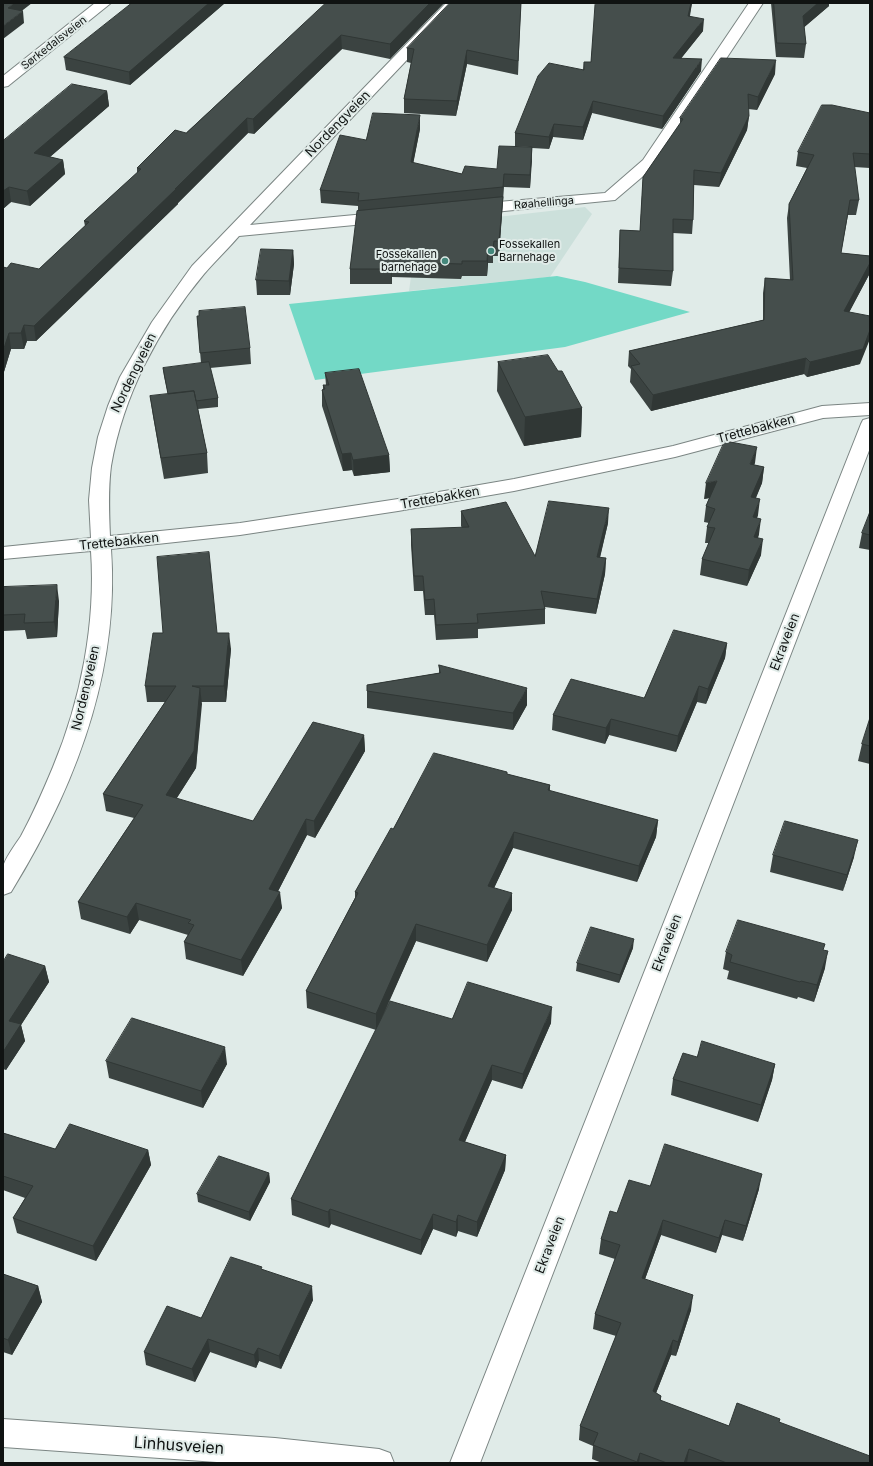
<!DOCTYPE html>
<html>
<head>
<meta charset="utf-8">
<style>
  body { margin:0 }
  #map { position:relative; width:873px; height:1466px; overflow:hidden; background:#e0ebe8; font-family:Inter,sans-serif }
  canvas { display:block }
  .frame { position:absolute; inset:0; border:4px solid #101312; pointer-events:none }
</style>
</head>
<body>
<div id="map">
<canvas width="873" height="1466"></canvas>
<div class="frame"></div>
</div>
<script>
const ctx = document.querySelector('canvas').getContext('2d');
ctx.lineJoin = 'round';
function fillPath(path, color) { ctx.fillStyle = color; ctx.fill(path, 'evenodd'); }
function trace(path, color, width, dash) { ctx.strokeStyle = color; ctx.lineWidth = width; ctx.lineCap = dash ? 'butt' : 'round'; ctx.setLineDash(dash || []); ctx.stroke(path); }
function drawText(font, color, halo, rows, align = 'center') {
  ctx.font = font + ' Inter,sans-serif'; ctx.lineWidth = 4; ctx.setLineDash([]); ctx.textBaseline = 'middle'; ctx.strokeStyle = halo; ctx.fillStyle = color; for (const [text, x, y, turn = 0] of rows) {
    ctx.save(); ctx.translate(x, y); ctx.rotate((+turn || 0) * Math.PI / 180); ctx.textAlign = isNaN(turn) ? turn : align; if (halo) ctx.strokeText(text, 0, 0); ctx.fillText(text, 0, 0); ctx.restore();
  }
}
fillPath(new Path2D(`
  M585,207L592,214L550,277L409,291L418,226Z`), '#cce0db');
fillPath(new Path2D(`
  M557,276L585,282L690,312L565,347L315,380L289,304Z`), '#73d9c6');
const street = new Path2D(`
  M446,3H461L250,225L386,212L392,214L394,217L392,220L386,222L239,236C228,249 215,261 204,274C158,329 123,396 111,466C108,489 109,513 110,536L240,523L398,499L514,479L673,446L822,406L870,403V415L823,418L675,457L514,491L398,511L240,535L111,549C120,672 75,788 11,892L3,895C3,886 2,876 3,868C4,859 16,844 21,836C33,814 43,791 53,767C81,700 96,623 91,551L3,559V547L91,538L89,500L92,468L98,437L108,406L120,377L152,322L192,266Z
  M749,3H763L655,166L615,200L474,214L468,212L466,209L468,206L474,204L605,193L643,160Z
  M870,418V448L480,1463H450L861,424L863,420Z
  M3,1419L275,1438L379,1449L390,1453L394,1463H231L3,1447Z`);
const secondary = new Path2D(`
  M95,3H111L8,86L3,87V76Z`);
trace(street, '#7b8583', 2);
trace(secondary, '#7b8583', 2);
fillPath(street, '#fff');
fillPath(secondary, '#fff');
fillPath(new Path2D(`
  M132,3H225L130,85L66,70L64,57Z
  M326,3H444L390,59L342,49L254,134L248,133L178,203V204L36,341H27L24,349H11L3,375L7,268L39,269L85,226L84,221L137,173V168L186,133Z
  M521,3L518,75L467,64L456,116L404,113V99L411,63L407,62V48Z
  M596,3H692L690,16L703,31L681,58L701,71L662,129L592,113L583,140L553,137L549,149L532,148L530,188L504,187L499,256H493V263H488L487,276H462L461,279L392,277V284H350V269L358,211V206L321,203L320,190L366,140L420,129L413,163L462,174L497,169L530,147L515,146V133L583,70L584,62H591Z
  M771,3H829V6L804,27L806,44L804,58L776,57Z
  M775,74L757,110L748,109L749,116L747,130L719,187L694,185L693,220L692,234L673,233V271L671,286L618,283L620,230L640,231L643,177L680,124V118Z
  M107,91L109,106L50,157L63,160L65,174L30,206L11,202L3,209V141Z
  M870,113V168L854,167L859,200L856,215H848L841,253L870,256V273L849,312L860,364L807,377L804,374L651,411L630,382L631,369L628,366L629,351L763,320V293L765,278L790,280L787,218L789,204L807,168L796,166L798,152Z
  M293,250L294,264L290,295H257L256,280Z
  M197,316L250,348L251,364L210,368L218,398V407L198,409L207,453L208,473L164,479L153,416L150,396L168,394L164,376L163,368L201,363Z
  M498,362L558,371L582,408L581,437L524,446L497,391Z
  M325,373L389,455L390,472L354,476L352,470L343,471L322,406V390L323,389V385H326Z
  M755,463L754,465L764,467L762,483L756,498L758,515L757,518L759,534L758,538L761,555L747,586L700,575L702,559L709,543H705L707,527L709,523L704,522L706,506L709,498L704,499Z
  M461,511L535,556L608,523L600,558H606L605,574L596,614L545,607V624L478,629V638L436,640L434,615H425L423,591H414L411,545V529L462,528L461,526Z
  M870,512V550L859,548L862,533Z
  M3,587L59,601L57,637L27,639L25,630L3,631Z
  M217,633L231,649L226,702H201L196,768L176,799L253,821L364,735L365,751L315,838L307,835L278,891L282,908L243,976L186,959L184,942L188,935L139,920L130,934L81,919L78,902L134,818L106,811L103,794L165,702H147L145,686Z
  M727,643L725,658L706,704L697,702L676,752L609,735L605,744L552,730L553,715L644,698Z
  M439,665L527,705L513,730L367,708V685L439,673Z
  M870,718V764L858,761L862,744Z
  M507,772V774L550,785V791L658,820L656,837L637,882L513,848L494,888L512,910L487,962L416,941L382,1018L452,1019L551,1023L522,1089L492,1080L465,1142L506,1155L505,1170L477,1237L458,1231L456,1237L433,1229L421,1255L331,1224L329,1228L292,1215L291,1199L376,1030L307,1008L306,991L355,898V892L393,829Z
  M773,855L854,857L843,891L770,872Z
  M633,948L619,983L576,971L577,963Z
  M823,950L825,968L814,1002L798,997L797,999L727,979L729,971L723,969L726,952Z
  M3,962L45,966L49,982L21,1025L25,1041L6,1070L3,1069Z
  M870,993V1000L869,999Z
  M697,1057L775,1064L772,1080L758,1122L671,1095L673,1079Z
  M106,1061L227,1064L203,1108L109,1078Z
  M3,1133L55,1149L148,1150L151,1165L96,1261L17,1233L13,1218L25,1198L3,1190Z
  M269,1173L270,1182L250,1221L198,1202L197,1194Z
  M650,1186L759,1189L743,1241L722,1235L716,1253L661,1235L645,1279L691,1310L676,1356L671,1355L656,1393L661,1396V1401L729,1426L779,1422L870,1463H602L592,1459L593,1446L579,1440L580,1426L616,1336L593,1329L595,1314L615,1259L599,1254L601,1239L617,1213Z
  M262,1269L313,1300L281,1369L259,1361L256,1368L210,1352L195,1382L146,1365L144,1352L201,1318Z
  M3,1274L38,1286L42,1302L12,1355L3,1352Z`), '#3b4341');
fillPath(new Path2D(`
  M14,3H32L10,20L8,8Z
  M209,3H225L130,85L129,72Z
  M430,3H444L390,59V44Z
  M691,3H692L687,28L688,16Z
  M818,3H829V6L801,30L803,16Z
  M23,11L24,23L3,39V26Z
  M704,19L703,31L672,70L673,58Z
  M341,35L342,49L254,134L253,119Z
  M467,50V64L456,116L457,101Z
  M702,59L701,71L662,129L663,116Z
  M776,60L775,74L757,110L758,97Z
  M107,91L109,106L37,168L34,153Z
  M593,101L592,113L583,140V127Z
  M420,115V129L411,175V162Z
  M749,116L747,130L719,187L721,173Z
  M247,118L248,133L178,203V204L36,341L34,326Z
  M554,124L553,137L549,149V137Z
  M532,147V161L530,188V175Z
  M63,160L65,174L30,206L27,191Z
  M9,187L11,202L3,209V191Z
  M503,197L502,212L499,256V241Z
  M488,248V263L487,276V261Z
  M293,250L294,264L290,295L289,281Z
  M392,262V284L391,269Z
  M870,263V273L842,326L844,311Z
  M24,325L27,341L24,349L21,333Z
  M870,330V339L860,364L807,377L810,362Z
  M9,333L11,349L3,375V351Z
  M806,358L804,374L651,411L653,395Z
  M582,408L581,437L524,446L525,417Z
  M757,447L755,463L747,480L750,464Z
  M351,453L352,470L343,471L342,454Z
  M389,455L390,472L354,476L353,460Z
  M764,467L762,483L749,513L751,497Z
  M717,481L715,497L704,499L706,483Z
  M760,499L758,515L750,533L753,517Z
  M609,508L608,523L596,573L597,557Z
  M761,519L759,534L752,553L754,537Z
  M763,539L761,555L747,586L749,570Z
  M606,558L605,574L596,614L597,599Z
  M57,585L59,601L57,637L54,622Z
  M229,633L231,649L226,702L224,686Z
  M727,643L725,658L706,704L708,689Z
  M699,686L697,702L676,752L678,736Z
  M200,688L202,704L196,768L168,812L166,795Z
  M527,688V705L513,730V713Z
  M611,719L609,735L605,744L606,728Z
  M364,735L365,751L315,838L314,821Z
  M306,819L307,835L271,905L269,889Z
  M658,820L656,837L637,882L639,866Z
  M514,832L513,848L487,903L488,886Z
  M858,840L854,857L843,891L847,875Z
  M280,892L282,908L243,976L241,960Z
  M512,893V910L487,962V945Z
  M136,903L139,920L130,934L127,917Z
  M416,924V941L376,1030V1014Z
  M634,939L633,948L619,983L620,975Z
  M828,951L825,968L814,1002L817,985Z
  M45,966L49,982L21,1025L25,1041L6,1070L3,1059V1052L9,1021Z
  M552,1007L551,1023L522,1089L523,1074Z
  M225,1047L227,1064L203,1108L201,1091Z
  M775,1064L772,1080L758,1122L761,1105Z
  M492,1065V1080L459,1155V1140Z
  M148,1150L151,1165L96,1261L93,1246Z
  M506,1155L505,1170L477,1237V1222Z
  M269,1173L270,1182L250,1221L249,1212Z
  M762,1174L759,1189L743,1241L746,1226Z
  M330,1209L331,1224L329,1228L328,1212Z
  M433,1214V1229L421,1255V1240Z
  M458,1215V1231L456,1237V1222Z
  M663,1220L661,1235L640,1293L642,1278Z
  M725,1220L722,1235L716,1253L719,1238Z
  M38,1286L42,1302L12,1355L8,1340Z
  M312,1286L313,1300L281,1369L279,1356Z
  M693,1295L691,1310L676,1356L678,1342Z
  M208,1339L210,1352L195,1382L192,1369Z
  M673,1340L671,1355L651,1406L653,1391Z
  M258,1348L259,1361L256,1368L254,1355Z
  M689,1449L687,1463H684Z
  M640,1453L639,1463H637V1462Z`), '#303735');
const building = new Path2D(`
  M3,3H14L8,8L23,11L3,26Z
  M132,3H209L129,72L64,57Z
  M326,3H430L390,44L341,35L253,119L247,118L175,189H176L34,326L24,325L21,333H9L3,351V267L7,268L11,263L39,269L89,222L84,221L141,169L137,168L175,130L186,133Z
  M450,3H521L518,61L467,50L457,101L404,99L414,49L407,48Z
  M596,3H691L688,16L704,19L673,58L702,59L663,116L593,101L583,127L554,124L549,137L515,133L538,76L549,63L584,70V62H591L595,5Z
  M774,3H818L803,16L806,44L777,43Z
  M721,58L776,60L758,97L748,94L749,116L721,173L694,170L693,220L673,219V271L619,268L620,230L640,231L643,177L683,119L680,118Z
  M72,84L107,91L34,153L63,160L27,191L9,187L3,191V141Z
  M822,105H832L870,113V154L853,153L859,200H850L841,253L870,256V263L844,311L870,316V330L863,349L810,362L806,358L653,395L631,366L640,364L629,351L764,320L765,278L793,280L789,204L814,155L798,152Z
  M373,113L420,115L411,162L462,174L465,166L497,169L499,146L532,147L530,175L504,174L503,187L358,201L359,193L320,190L340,135L366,140Z
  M503,197L499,241H494L493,248H488L487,261H462V264L392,262L391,269H350L357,211Z
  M261,249L293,250L289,281L256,280Z
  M245,307L250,348L200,353L197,316H199V311Z
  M548,355L558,371H562L582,408L525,417L498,362Z
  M209,362L218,398L196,401L194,391L168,394L163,368Z
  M359,369L389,455L353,460L351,453L342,454L322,390L325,389L323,385H329L325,373Z
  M194,391L207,453L161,458L150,396Z
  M725,441L757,447L750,464L764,467L751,497L760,499L753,517L761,519L754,537L763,539L749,570L702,559L715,528L707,527L715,509L706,506L717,481L706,483Z
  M549,501L609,508L597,557L606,558L597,599L541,591L545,609L477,614L478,623L436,625L434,599L425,600L423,576H414L411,529L469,527L461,511L506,502L535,556Z
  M870,512V535L862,533Z
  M209,552L217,633H229L224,686H192L200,688L194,751L166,795L253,821L313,722L364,735L314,821L306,819L269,889L280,892L241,960L184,942L194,925L188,923L191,920L136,903L127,917L78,902L143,805L103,794L176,686H145L153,633H163L157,557Z
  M57,585L54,622L24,623L25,614L3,615V587Z
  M674,630L727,643L708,689L699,686L678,736L611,719L606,728L553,715L571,679L644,698Z
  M439,665L527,688L513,713L367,691V685L440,673Z
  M870,718V746L862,744Z
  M434,753L507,772V774L550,785L548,790L658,820L639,866L514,832L488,886L512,893L487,945L416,924L376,1014L306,991L358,893L355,892L391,828L393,829Z
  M785,821L858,840L847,875L773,855Z
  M738,920L825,944L823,950L828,951L817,985L801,981L800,982L730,962L732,955L726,952Z
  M591,927L634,939L620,975L577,963Z
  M8,954L45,966L9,1021L21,1024L3,1052V962Z
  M468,982L552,1007L523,1074L492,1065L459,1140L506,1155L477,1222L458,1215L456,1222L433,1214L421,1240L330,1209L328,1212L291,1199L390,1001L452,1019Z
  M132,1018L225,1047L201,1091L106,1061Z
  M702,1041L775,1064L761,1105L673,1079L683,1053L697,1057Z
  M70,1124L148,1150L93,1246L13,1218L33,1186L3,1176V1133L55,1149Z
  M665,1144L762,1174L746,1226L725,1220L719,1238L663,1220L642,1278L693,1295L678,1342L673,1340L653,1391L661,1396L660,1400L729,1426L737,1403L780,1419L779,1422L870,1456V1463H727L689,1449L684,1463H667L640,1453L637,1462L593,1445L598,1433L580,1426L621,1323L595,1314L620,1245L601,1239L610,1211L617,1213L629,1180L650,1186Z
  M219,1156L269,1173L249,1212L197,1194Z
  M231,1257L262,1267L261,1269L312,1286L279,1356L258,1348L254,1355L208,1339L192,1369L144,1352L167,1306L201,1318Z
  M3,1274L38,1286L8,1340L3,1338Z`);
fillPath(building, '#454e4c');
trace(building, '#303735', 1);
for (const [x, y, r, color] of [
  [491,251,4,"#44877b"],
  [445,261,4,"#44877b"]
]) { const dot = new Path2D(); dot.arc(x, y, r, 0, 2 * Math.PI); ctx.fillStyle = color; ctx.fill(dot); trace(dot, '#e0ebe8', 1.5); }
drawText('11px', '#101312', '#e0ebe8', [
  ["Sørkedalsveien",54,43,-38],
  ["Røahellinga",544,203,-5]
]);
drawText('11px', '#101312', '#e0ebe8', [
  ["Fossekallen",499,245],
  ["Barnehage",499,258],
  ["Fossekallen",437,255,"right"],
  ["barnehage",437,268,"right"]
], 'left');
drawText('13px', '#101312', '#e0ebe8', [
  ["Nordengveien",338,124,-46],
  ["Nordengveien",134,373,-64],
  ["Trettebakken",756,429,-15],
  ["Trettebakken",440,498,-10],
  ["Trettebakken",119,542,-6],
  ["Ekraveien",785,642,-69],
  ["Nordengveien",86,688,-77],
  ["Ekraveien",667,943,-69],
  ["Ekraveien",550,1245,-69]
]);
drawText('16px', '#101312', '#e0ebe8', [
  ["Linhusveien",179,1446,4]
]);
</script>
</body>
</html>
